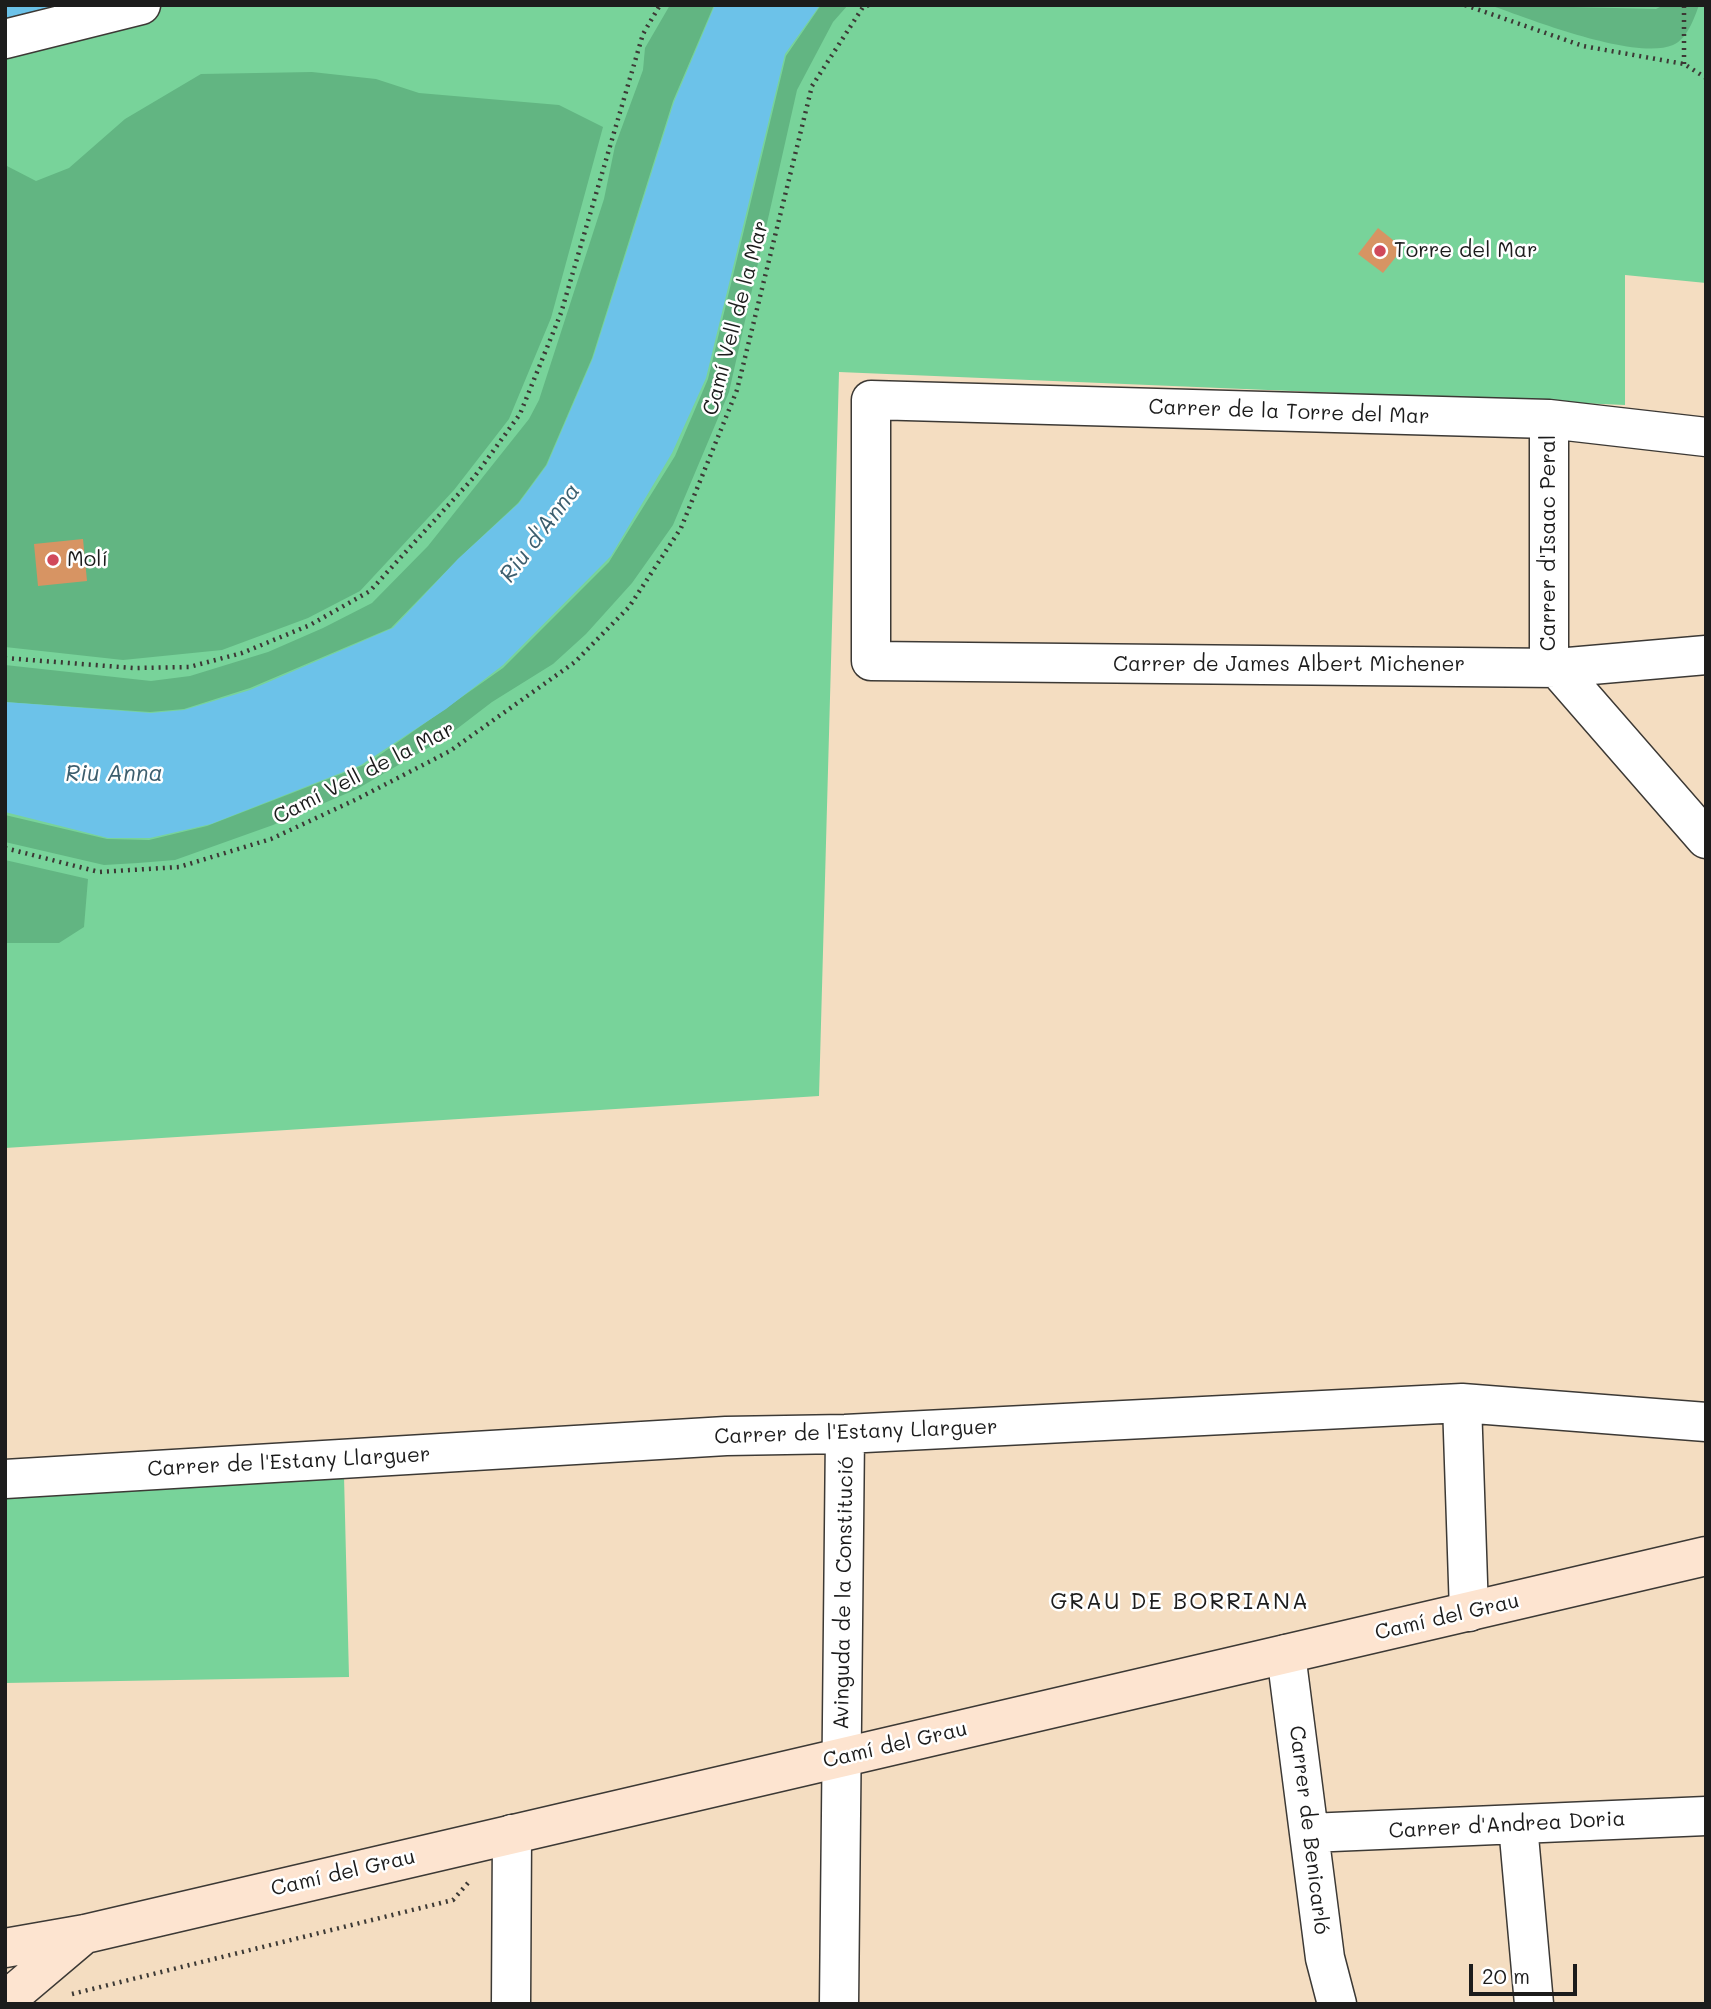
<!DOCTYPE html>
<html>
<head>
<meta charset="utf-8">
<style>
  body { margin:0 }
  #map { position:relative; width:1711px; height:2009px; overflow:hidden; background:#f4ddc1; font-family:Mali,sans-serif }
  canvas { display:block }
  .frame { position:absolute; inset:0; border:7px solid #1c1c1c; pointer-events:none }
  .scale { position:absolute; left:1469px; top:1964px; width:108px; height:32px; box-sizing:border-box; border:4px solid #1c1c1c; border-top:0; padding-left:9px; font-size:21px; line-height:24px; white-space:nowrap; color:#1c1c1c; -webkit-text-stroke:5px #fff; paint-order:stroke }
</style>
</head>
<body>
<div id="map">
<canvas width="1711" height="2009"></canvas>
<div class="frame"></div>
<div class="scale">20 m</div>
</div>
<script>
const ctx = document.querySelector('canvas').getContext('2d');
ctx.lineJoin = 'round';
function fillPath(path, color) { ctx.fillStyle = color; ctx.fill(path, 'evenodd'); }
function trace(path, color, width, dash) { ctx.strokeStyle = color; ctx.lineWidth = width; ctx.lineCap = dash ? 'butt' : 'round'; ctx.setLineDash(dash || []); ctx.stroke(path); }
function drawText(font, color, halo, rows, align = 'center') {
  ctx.font = font + ' Mali,sans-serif'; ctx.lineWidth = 5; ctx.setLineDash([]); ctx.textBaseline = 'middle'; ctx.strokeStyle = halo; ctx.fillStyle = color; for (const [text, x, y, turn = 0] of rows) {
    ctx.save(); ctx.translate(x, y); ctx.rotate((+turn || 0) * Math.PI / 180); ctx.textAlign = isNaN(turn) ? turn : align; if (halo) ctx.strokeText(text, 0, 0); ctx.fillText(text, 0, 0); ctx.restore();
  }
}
fillPath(new Path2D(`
  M5,5H1706V283L1625,275V405L839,372L819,1096L5,1148Z
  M344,1476L349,1677L5,1683V1495Z`), '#78d39a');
fillPath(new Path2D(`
  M670,5H714L673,101L592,358L546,465L518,503L459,558L391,628L250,688L184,709L150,712L5,702V665L151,681L190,676L268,652L323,628L372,603L428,546L529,419L539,400L604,199L615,146L643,70L645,48Z
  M821,5H848L833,22L797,90L729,392L673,525L632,583L586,634L553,664L492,702L445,738L357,789L273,825L175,860L138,863L104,865L5,842V815L107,839L149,840L207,826L367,764L503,668L609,562L675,456L708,379L786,56Z
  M1490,5L1656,9L1664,5H1699C1694,19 1687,39 1673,45C1636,61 1529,19 1490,5Z
  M312,72L376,79L419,93L559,105L603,127L551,318L509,419L454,490L360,591L308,618L222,650L123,660L5,647V165L36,181L69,168L125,119L201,74Z
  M5,860L88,879L84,927L59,943H5Z`), '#62b582');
fillPath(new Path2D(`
  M715,5H820L785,54L706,378L672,453L611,556L503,665L446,709L361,765L211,824L150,838H108L5,812V702L151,713L184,710L250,690L393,628L458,559L519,503L547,465L593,358L674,102Z`), '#6cc2e9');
trace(new Path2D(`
  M5,18L55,5`), '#6cc2e9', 38);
fillPath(new Path2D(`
  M1378,228L1403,248L1383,273L1358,254Z
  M83,539L87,581L38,586L34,544Z`), '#d79463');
const street = new Path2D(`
  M5,39L141,5
  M1549,419V667
  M1706,437L1549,419L871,400V661L1557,668L1706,655
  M1557,668L1706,839
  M1462,1403L1469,1612
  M5,1479L726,1436L845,1434L1462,1403L1706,1422
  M1286,1654L1325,1958L1337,2004
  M1518,1825L1534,2004
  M1309,1833L1706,1816
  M511,2004L512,1834
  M839,2004L845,1434`);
const secondary = new Path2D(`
  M5,1948L85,1934L1706,1556
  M5,2001L83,1935`);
trace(street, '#3c3935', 41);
trace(secondary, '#3c3935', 41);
trace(new Path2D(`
  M1465,5L1583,46L1684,64L1706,78
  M1684,64V5
  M5,658L133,668L189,667L242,653L310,625L370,591L475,476L520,414L561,313L643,34L660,5
  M5,848L99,872L179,867L271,839L357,799L450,751L575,662L629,607L681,528L737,390L812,86L863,7L869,5
  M72,1994L453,1900L468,1883`), '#3c3935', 4.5, [2, 5]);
trace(street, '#fff', 38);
trace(secondary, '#fde4d0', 38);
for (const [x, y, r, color] of [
  [1380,251,7,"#d1495b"],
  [53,560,7,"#d1495b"]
]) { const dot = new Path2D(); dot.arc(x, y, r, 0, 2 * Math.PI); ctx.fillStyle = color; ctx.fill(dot); trace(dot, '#fff', 2.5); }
drawText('21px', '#1c1c1c', '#fff', [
  ["Torre del Mar",1394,251],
  ["Molí",67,560]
], 'left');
drawText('21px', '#1c1c1c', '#fff', [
  ["Camí Vell de la Mar",736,318,-75],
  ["Carrer de la Torre del Mar",1289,412,2],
  ["Carrer d'Isaac Peral",1549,543,-90],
  ["Carrer de James Albert Michener",1289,665],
  ["Camí Vell de la Mar",364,773,-27],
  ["Carrer de l'Estany Llarguer",856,1432,-2],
  ["Carrer de l'Estany Llarguer",289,1462,-3],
  ["Avinguda de la Constitució",844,1593,-89],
  ["Camí del Grau",1447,1617,-13],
  ["Camí del Grau",895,1745,-13],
  ["Carrer d'Andrea Doria",1507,1825,-3],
  ["Carrer de Benicarló",1309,1830,83],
  ["Camí del Grau",343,1873,-13]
]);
drawText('italic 23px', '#3c5e6e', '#fff', [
  ["Riu d'Anna",540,533,-53],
  ["Riu Anna",114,774]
]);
ctx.letterSpacing = '2px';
drawText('23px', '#1c1c1c', '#fff', [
  ["GRAU DE BORRIANA",1180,1602]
]);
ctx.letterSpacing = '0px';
</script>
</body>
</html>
